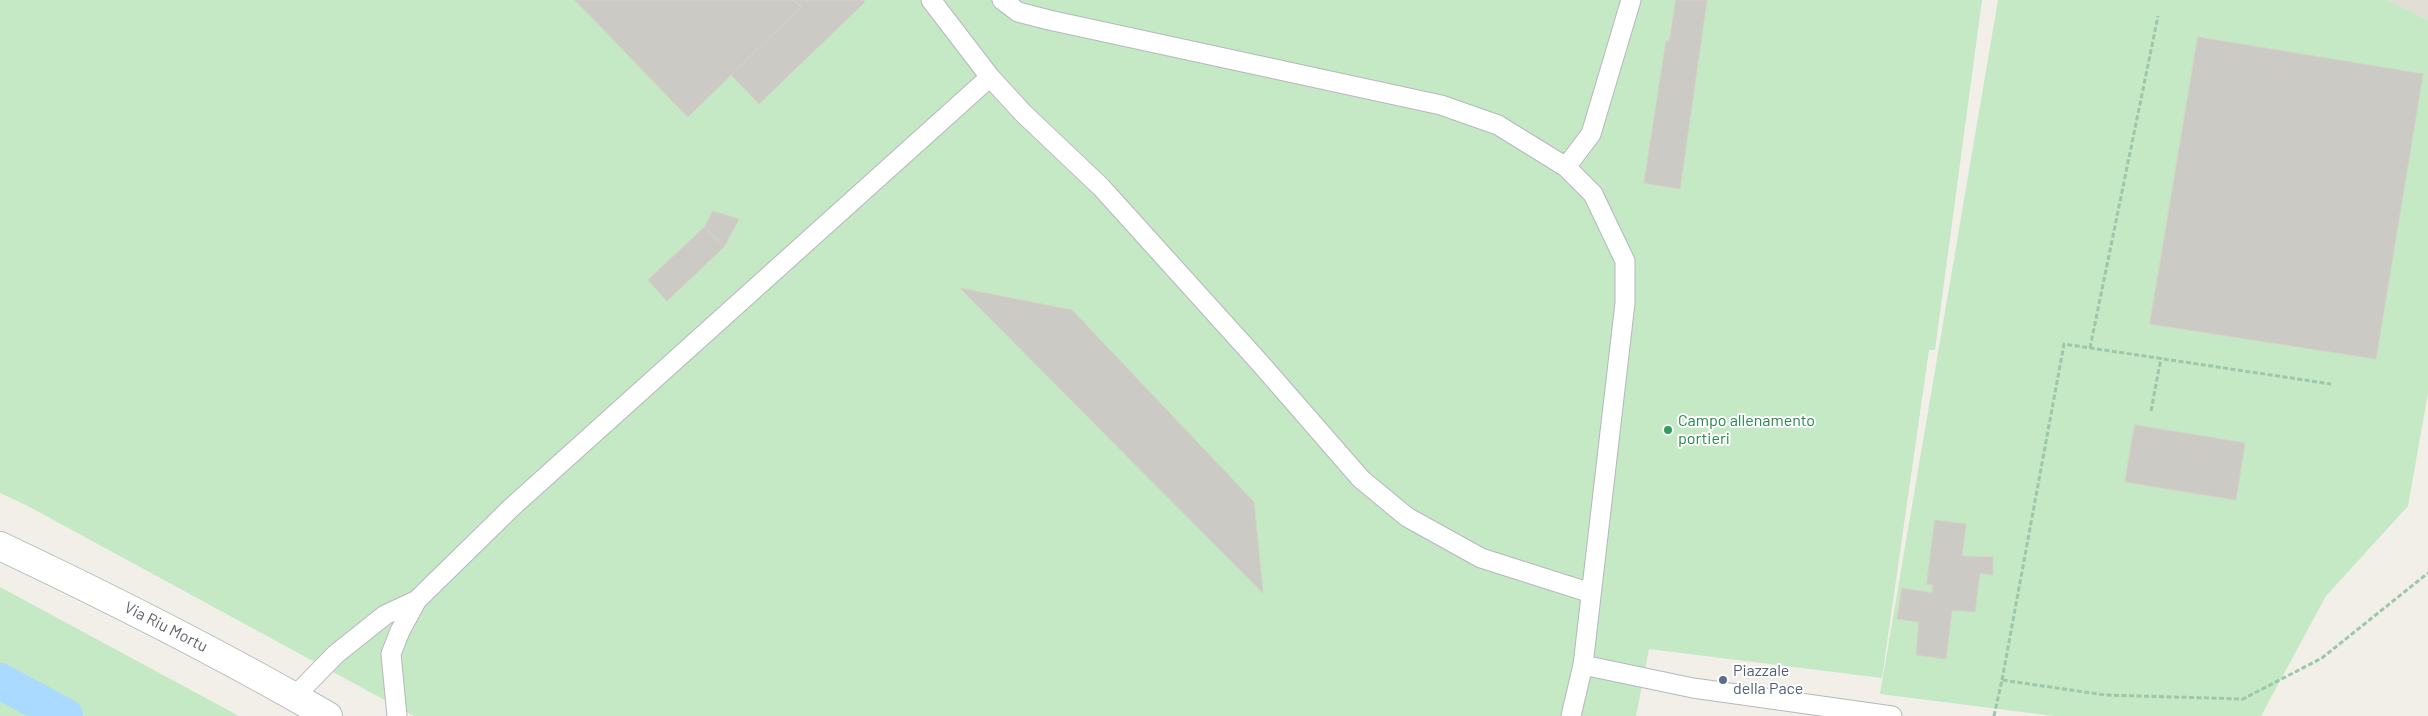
<!DOCTYPE html>
<html>
<head>
<meta charset="utf-8">
<style>
  body { margin:0 }
  canvas { display:block; background:#f1efe8 }
</style>
</head>
<body>
<canvas width="2428" height="716"></canvas>
<script>
const ctx = document.querySelector('canvas').getContext('2d');
ctx.lineJoin = 'round';
function fillPath(path, color) { ctx.fillStyle = color; ctx.fill(path, 'evenodd'); }
function trace(path, color, width, dash) { ctx.strokeStyle = color; ctx.lineWidth = width; ctx.lineCap = dash ? 'butt' : 'round'; ctx.setLineDash(dash || []); ctx.stroke(path); }
function drawText(font, color, halo, rows, align = 'center') {
  ctx.font = font + ' Barlow,sans-serif'; ctx.lineWidth = 4; ctx.setLineDash([]); ctx.textBaseline = 'middle'; ctx.strokeStyle = halo; ctx.fillStyle = color; for (const [text, x, y, turn = 0] of rows) {
    ctx.save(); ctx.translate(x, y); ctx.rotate((+turn || 0) * Math.PI / 180); ctx.textAlign = isNaN(turn) ? turn : align; if (halo) ctx.strokeText(text, 0, 0); ctx.fillText(text, 0, 0); ctx.restore();
  }
}
fillPath(new Path2D(`
  M2387,0H2428V20Z`), '#e1ded6');
fillPath(new Path2D(`
  M0,0H1982L1935,350H1929L1882,678L1649,649L1636,716H414L26,505L0,493Z
  M1998,0H2387L2428,20V393L2408,506L2326,596L2261,716H2054L1880,694Z
  M0,587L239,716H0Z`), '#c5e8c5');
trace(new Path2D(`
  M0,681L65,716`), '#aadaff', 36);
const building = new Path2D(`
  M575,0H793L801,7L688,117Z
  M793,0H863L865,2L759,104L731,75L801,7Z
  M1676,0H1707L1680,189L1644,183L1666,41L1669,42Z
  M2198,37L2423,74L2376,359L2150,324Z
  M713,211L739,219L724,247L705,227Z
  M705,227L724,247L667,301L648,280Z
  M960,288L1072,310L1254,502L1263,593Z
  M2135,425L2245,443L2236,500L2125,482Z
  M1935,520L1966,524L1962,556L1993,557V575L1980,573L1975,612L1952,610L1946,659L1916,655L1919,622L1897,619L1902,588L1932,593L1933,585L1927,584Z`);
fillPath(building, '#cccac5');
trace(building, '#d6d1c6', 1);
const service = new Path2D(`
  M931,0L990,77L1023,113L1101,187L1260,363L1361,479L1407,517L1481,558L1591,593
  M1002,0L1018,12L1049,20L1441,105L1498,125L1566,167L1593,194L1625,261V303L1583,665L1693,688L1892,716
  M1566,167L1591,134L1631,0
  M295,696L336,654L385,615L417,600
  M397,716L391,654L400,631L417,600L512,507L990,77
  M1571,716L1583,665`);
const secondary = new Path2D(`
  M0,546C112,599 221,654 328,716`);
trace(service, '#b5b8bc', 21);
trace(secondary, '#b6babf', 30);
trace(new Path2D(`
  M2090,348L2158,16
  M2151,411L2161,358
  M2002,680L2064,344L2331,384
  M1994,716L2002,680L2105,695L2243,699L2322,658L2428,573`), '#9cc7a9', 3, [5, 2.5]);
trace(service, '#fff', 19);
trace(secondary, '#fff', 28);
for (const [x, y, r, color] of [
  [1668,430,5,"#2e9e5b"],
  [1723,680,5,"#5c6f8a"]
]) { const dot = new Path2D(); dot.arc(x, y, r, 0, 2 * Math.PI); ctx.fillStyle = color; ctx.fill(dot); trace(dot, '#fff', 2); }
drawText('16px', '#27864d', '#fff', [
  ["Campo allenamento",1678,421],
  ["portieri",1678,439]
], 'left');
drawText('16px', '#5f6368', '#fff', [
  ["Via Riu Mortu",166,627,27]
]);
drawText('16px', '#4e5e75', '#fff', [
  ["Piazzale",1733,671],
  ["della Pace",1733,689]
], 'left');
</script>
</body>
</html>
